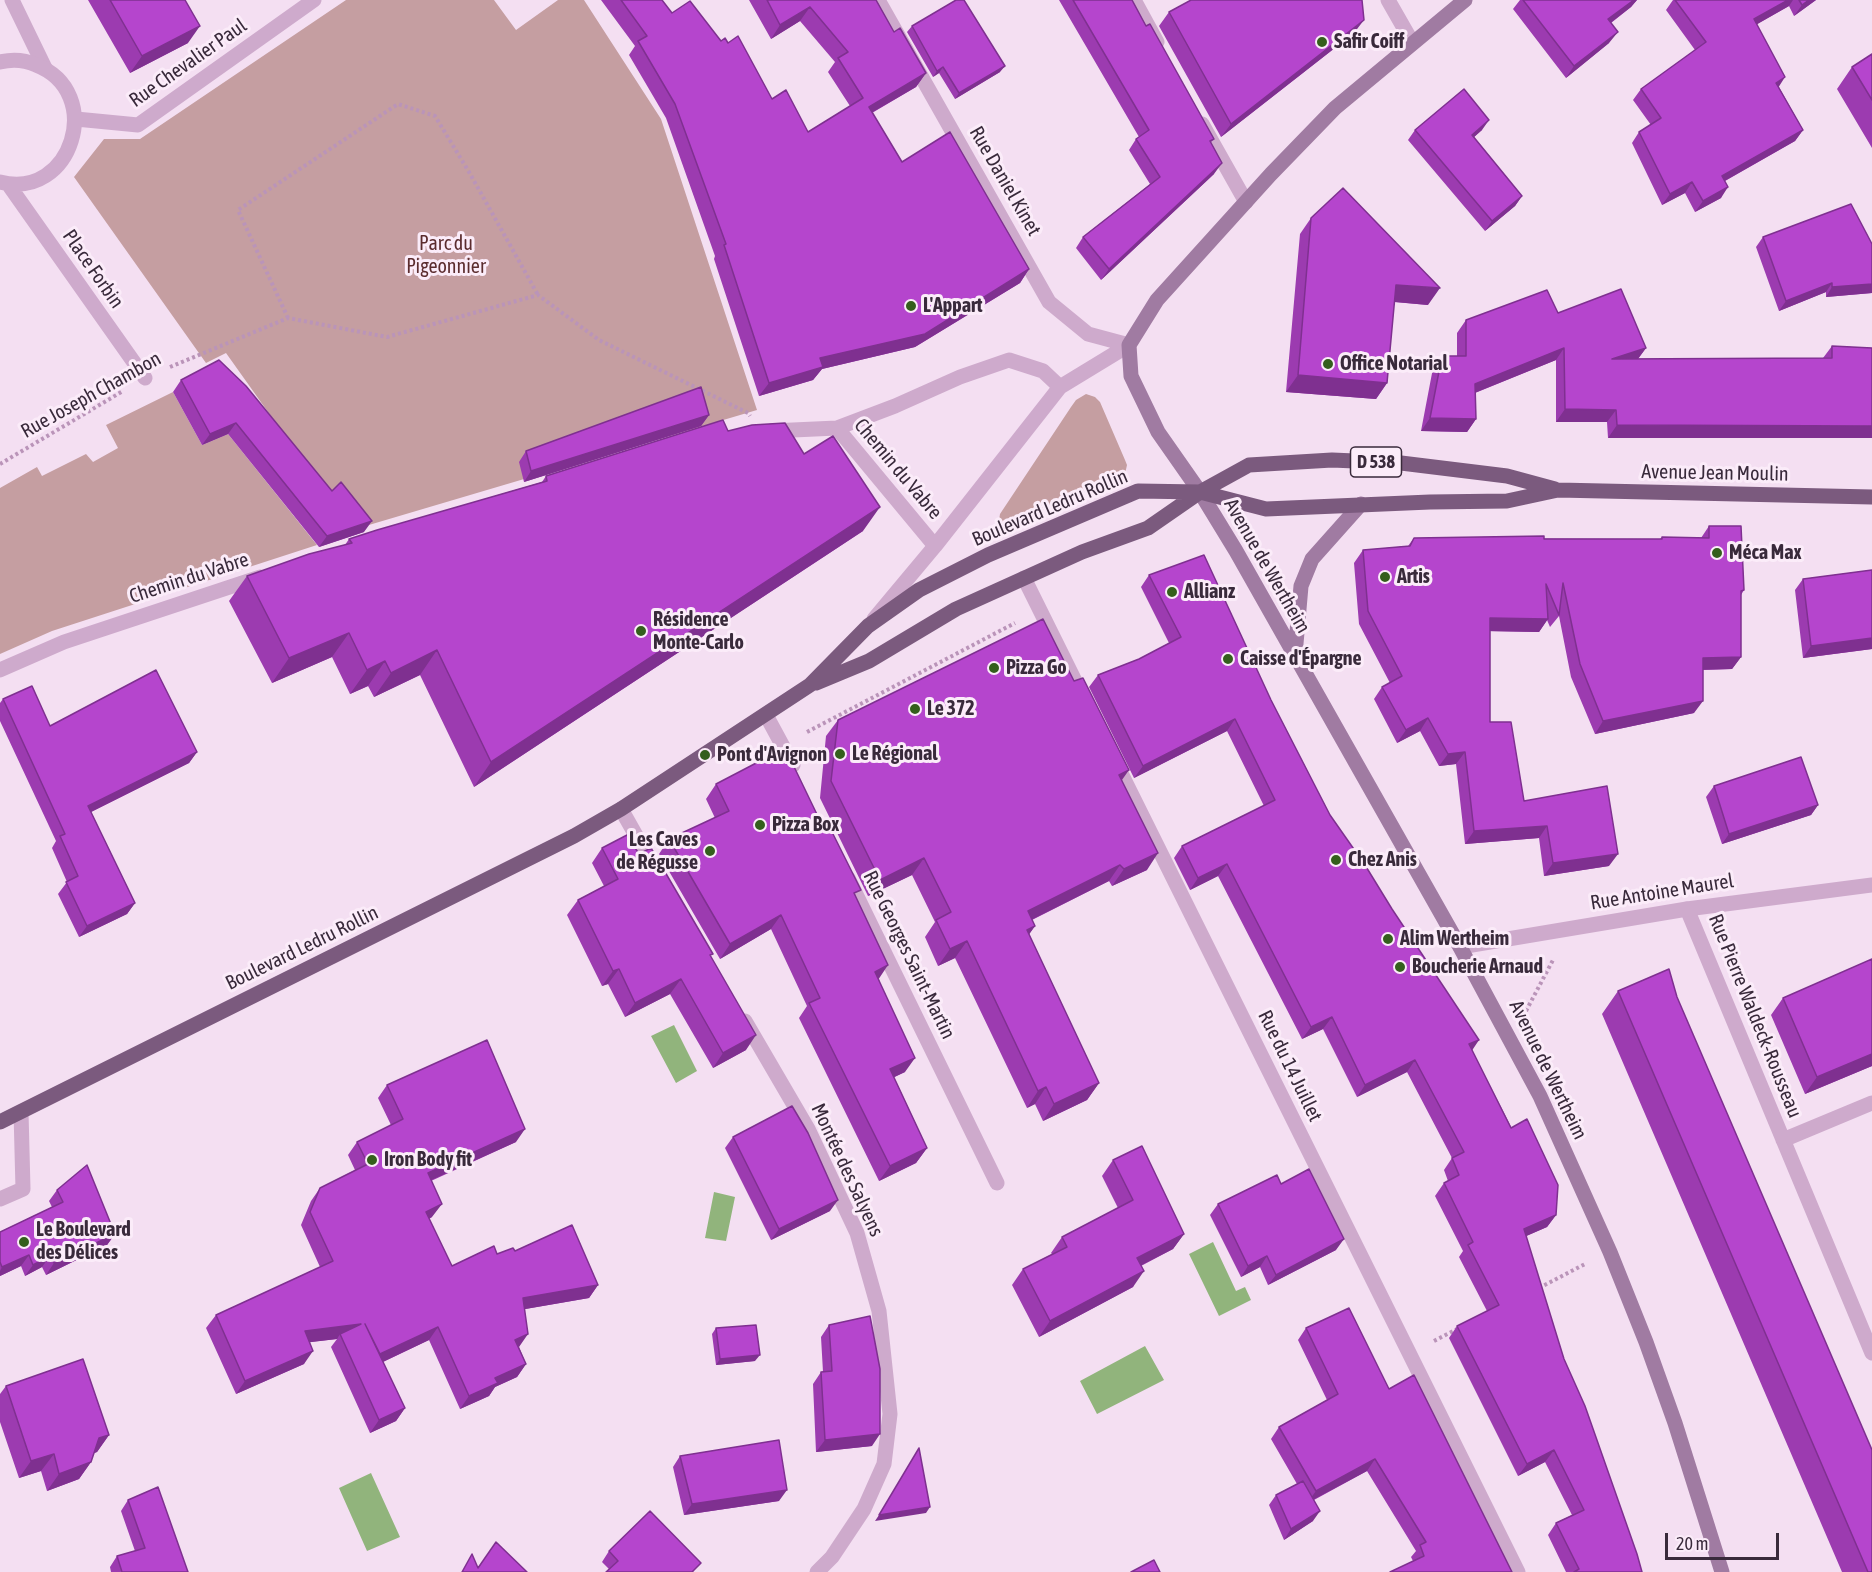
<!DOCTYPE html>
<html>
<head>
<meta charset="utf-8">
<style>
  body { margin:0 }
  #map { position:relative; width:1872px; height:1572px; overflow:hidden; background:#f4dff2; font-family:"Asap Condensed",sans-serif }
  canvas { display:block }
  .scale { position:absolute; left:1665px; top:1533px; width:114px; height:27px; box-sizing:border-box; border:3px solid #392a3b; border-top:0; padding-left:8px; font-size:18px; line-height:21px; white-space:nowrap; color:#392a3b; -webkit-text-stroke:4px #fbecf9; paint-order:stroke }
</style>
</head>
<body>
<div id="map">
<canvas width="1872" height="1572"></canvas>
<div class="scale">20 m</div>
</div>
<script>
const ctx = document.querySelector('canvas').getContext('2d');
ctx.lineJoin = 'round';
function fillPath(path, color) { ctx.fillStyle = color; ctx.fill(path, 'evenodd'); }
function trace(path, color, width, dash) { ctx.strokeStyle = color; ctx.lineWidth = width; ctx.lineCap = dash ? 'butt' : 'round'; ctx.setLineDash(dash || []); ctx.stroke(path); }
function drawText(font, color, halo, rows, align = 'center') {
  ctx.font = font + ' "Asap Condensed",sans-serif'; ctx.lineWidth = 6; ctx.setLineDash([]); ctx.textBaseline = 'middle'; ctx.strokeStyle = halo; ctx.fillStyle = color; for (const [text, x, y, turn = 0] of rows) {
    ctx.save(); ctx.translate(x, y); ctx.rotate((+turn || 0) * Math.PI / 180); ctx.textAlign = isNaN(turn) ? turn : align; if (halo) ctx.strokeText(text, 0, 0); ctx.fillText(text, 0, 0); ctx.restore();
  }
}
fillPath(new Path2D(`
  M346,0H494L516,30L558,0H584L661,119L757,410L352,530L226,353L206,363L74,177L104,139H140Z
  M173,392L202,445L228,434L317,545L52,631L0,654V488L37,467L42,476L86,454L93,462L118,448L106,425Z
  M1086,394L1095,397L1100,402L1125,460L1127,465L1125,474L1017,522L1008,525H1002L999,520L1000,514L1071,407L1076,400Z`), '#c59ea1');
fillPath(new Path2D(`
  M674,1025L697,1071L676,1083L651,1036Z
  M714,1192L735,1197L726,1241L705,1238Z
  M1213,1242L1236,1291L1245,1287L1251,1300L1219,1316L1189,1254Z
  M1145,1346L1164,1380L1097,1414L1080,1381Z
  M371,1473L400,1537L367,1551L339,1488Z`), '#91b47c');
trace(new Path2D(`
  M288,318L238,210L398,104L435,116L469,172L538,295
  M170,367L288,318L387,337L538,295L599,340L748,413L750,416
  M0,464L123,391
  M807,732L1015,623
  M1526,1011L1553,960
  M1539,1288L1585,1264
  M1434,1341L1457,1329`), '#ba94b9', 4, [3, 3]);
trace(new Path2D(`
  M12,0L45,68
  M1687,909L1872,1353
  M1783,1140L1872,1103
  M0,1199L23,1189L21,1112`), '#ceaacc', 15);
trace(new Path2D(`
  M878,0L1049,302L1088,334L1129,345
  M1134,0L1157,42
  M1388,0L1412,42
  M0,62C12,59 25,60 36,65C106,92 72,201 0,182
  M76,119L138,125L314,0
  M1202,124L1246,202
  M8,184L145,378
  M837,428L895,406L960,377L1009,360L1043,371L1060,387
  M771,431L837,428L935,546
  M1024,578L1084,699
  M874,619L935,546L1060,387L1129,345
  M0,670L64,642L260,577
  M766,715L793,765
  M1115,761L1518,1572
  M621,809L655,869
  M848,878L997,1183
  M1460,947L1687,909L1872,885
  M745,1021L808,1129L857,1233L879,1311L890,1414L884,1464L864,1509L832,1557L817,1572`), '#ceaacc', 15);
trace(new Path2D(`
  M1465,0L1335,108L1271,174L1157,300L1129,345L1131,376L1158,432L1200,492L1236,551L1460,947L1540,1096L1610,1252L1646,1342L1675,1423L1722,1572
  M1295,655L1301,586L1312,559L1361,504`), '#a07ba2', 15);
trace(new Path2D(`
  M816,683L869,661L956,609L1082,552L1148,528L1200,492L1249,465L1332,460L1401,463L1507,476L1555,489
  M0,1122L574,836L621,809L810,685L868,626L919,590L988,555L1138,491L1200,492L1266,509L1430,502L1507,501L1558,490L1872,497`), '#7b5a7e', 15);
fillPath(new Path2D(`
  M88,0H185L188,43L130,73Z
  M601,0H662L672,13L721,41L772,99L808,132L850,106L828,72L835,62L800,21L771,39L749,0H876L894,32L926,73L916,87L872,113L902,162L1029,269L1020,283L915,347L822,369L813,380L759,396L714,259L715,256L666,118L629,55L635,46Z
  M1059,0H1132L1146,26L1214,139L1211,142L1214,174L1101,280L1076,248L1083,237L1150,184L1129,150L1136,139L1139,137Z
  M1520,0H1637L1631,7L1611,23L1609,43L1566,78L1513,9Z
  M1673,0H1816L1794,16L1789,6L1757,24L1779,87L1803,130L1795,141L1725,181L1721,198L1695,212L1685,193L1662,205L1632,143L1639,132L1651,125L1633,100L1641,89L1695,50L1666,10Z
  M1169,12L1354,33L1221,137L1159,26Z
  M912,26L1000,72L955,99L939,73L933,77L907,32Z
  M1872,54V148L1837,89L1852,67Z
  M1415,130H1482L1474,137L1522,196L1515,206L1485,231L1408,140Z
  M1311,218L1428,305L1394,302L1387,383L1376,399L1286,392L1300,234Z
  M1763,237L1872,244V293L1826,297V292L1779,311L1756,247Z
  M1558,313L1646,348L1638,359L1823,358L1832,346L1872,348L1608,438L1607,422H1556V360L1475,393L1476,419L1467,432L1421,431L1433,368L1442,356H1457V333L1466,320Z
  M181,380L332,491L364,532L319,547L228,434L202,445L173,392Z
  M709,415L701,426L524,482L519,462L526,451Z
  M728,431L804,454L863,531L474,787L420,675L374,697L368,686L350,694L332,657L272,683L229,601L247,576L345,545L349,539L542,482L546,476Z
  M1709,526L1744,590L1741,595V657L1732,669L1703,670L1694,713L1595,734L1571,677L1559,616L1550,627L1547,620L1539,632L1490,631V722L1524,801L1609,866L1544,876L1539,838L1465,844L1456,764L1439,766L1420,731L1397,743L1374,699L1382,687L1390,683L1359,624L1354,563L1363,550L1408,546L1414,538L1660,539L1662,537L1701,538Z
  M1872,570V649L1803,658L1795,590L1803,579Z
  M1149,575L1271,700L1330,815L1472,1050L1556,1215L1547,1227L1526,1236L1564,1359L1642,1572H1566L1548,1535L1556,1523L1572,1515L1545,1462L1518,1476L1449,1338L1457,1326L1487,1311L1459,1257L1463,1251L1435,1196L1444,1183L1448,1181L1444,1170L1452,1158L1407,1072L1357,1097L1323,1029L1302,1039L1218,876L1190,890L1174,858L1182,846L1264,806L1227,731L1134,778L1089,687L1098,675L1139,659L1169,643L1141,587Z
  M3,699L50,726L197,752L189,763L91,812L135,903L127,914L79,937L58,894L67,882L52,848L56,841L0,721V703Z
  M838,720L1122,780L1147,870L1112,886L1109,881L1032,920L1035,926L1029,934L1099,1083L1087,1100L1043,1121L1035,1104L1027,1108L955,958L938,966L925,937L935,922L912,875L868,896L820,798L826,736Z
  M716,784L822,825L826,820L856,897L905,1072L894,1077L927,1148L916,1163L879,1181L799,1018L807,1006L771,929L720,959L659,854L669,839L715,818L706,799Z
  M1714,786L1818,805L1811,815L1722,844L1706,797Z
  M602,848L639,854L711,957L746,1050L713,1068L670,994L625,1017L608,984L602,986L567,915L578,900L604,886L592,863Z
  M1872,959V1066L1805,1094L1771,1015L1783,998Z
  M1618,991L1677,997L1872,1572H1842L1602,1014Z
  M387,1085L516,1142L431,1181L432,1217L429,1219L452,1266L497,1254L515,1251L598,1285L589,1298L525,1309L519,1347L526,1364L517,1377L495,1387L489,1396L460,1409L429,1340L383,1362L405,1408L396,1421L370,1433L331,1347L337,1339L310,1342L304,1364L236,1394L206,1328L216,1315L320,1267L301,1225L311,1201L320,1188L355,1170L348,1155L357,1142L391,1125L378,1098Z
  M733,1137L830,1211L771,1240L725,1148Z
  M1113,1160L1184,1234L1173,1249L1141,1266L1133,1287L1039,1337L1012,1285L1023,1269L1052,1254L1051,1253L1062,1237L1118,1208L1102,1176Z
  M1281,1184L1336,1250L1268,1285L1260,1267L1241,1277L1210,1215L1218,1204Z
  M57,1190L115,1234L107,1245L46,1275L42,1267L25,1276L21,1266L0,1276V1232L52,1207L49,1201Z
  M829,1325L872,1446L816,1452L813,1384L821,1372H823L821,1337Z
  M716,1328L755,1361L716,1365L712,1334Z
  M1306,1328L1389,1389L1512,1572L1413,1561L1411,1557L1416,1551L1367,1471L1314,1500L1313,1521L1284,1540L1269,1505L1276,1495L1297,1484L1271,1439L1279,1427L1327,1400L1298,1340Z
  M6,1386L109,1435L97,1452L94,1453L91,1462L79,1479L47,1491L41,1471L19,1478L0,1422V1394Z
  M680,1456L779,1501L684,1515L673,1467Z
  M128,1500L188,1572H111L110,1567L117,1556L135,1551L121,1511Z
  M609,1551L695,1572L609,1569L602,1562Z`), '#9c3bb0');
fillPath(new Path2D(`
  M1634,0H1637L1631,7L1600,31L1608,19Z
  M1788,0H1793L1789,6L1747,30L1754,19Z
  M1809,0H1816L1794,16L1802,5Z
  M810,7L800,21L771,39L780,25Z
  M1364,20L1354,33L1221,137L1231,124Z
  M200,26L188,43L130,73L142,56Z
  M1618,32L1609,43L1566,78L1574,66Z
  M1005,66L1000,72L955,99L959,93Z
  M943,67L939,73L933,77L937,71Z
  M926,73L916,87L859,120L869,107Z
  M1785,77L1778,88L1776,83Z
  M1489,120L1482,130L1465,145L1472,135Z
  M1803,130L1795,141L1714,187L1722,176Z
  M1222,163L1214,174L1101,280L1109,269Z
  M1692,182L1685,193L1662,205L1670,194Z
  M1728,187L1721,198L1695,212L1703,201Z
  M1522,196L1515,206L1485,231L1492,221Z
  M1029,269L1020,283L915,347L822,369L813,380L759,396L769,383L820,358Z
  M1832,283L1826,292L1779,311L1786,301Z
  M1872,284V293L1826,297L1832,287Z
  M1396,285L1440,288L1428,305L1385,301Z
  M1564,348L1556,360L1467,396L1475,384Z
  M1646,348L1637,360L1612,359Z
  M1298,375L1387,383L1376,399L1286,392Z
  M1565,409L1616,410L1607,422H1556Z
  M709,415L701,426L524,482L531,471Z
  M1430,418L1476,419L1467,432L1421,431Z
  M236,423L228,434L202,445L210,434Z
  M1617,425L1872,426V438H1608Z
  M880,507L863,531L474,787L491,762Z
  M372,521L364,532L319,547L327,536Z
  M1490,618L1548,619L1539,632L1481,631Z
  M349,633L332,657L272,683L289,658Z
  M1872,638V649L1803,658L1811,646Z
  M437,650L420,675L374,697L391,673Z
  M1741,657L1732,669L1694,670L1703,658Z
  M385,661L368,686L350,694L367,670Z
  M1703,701L1694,713L1595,734L1603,721Z
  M1428,718L1420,731L1397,743L1406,730Z
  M1235,719L1227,731L1134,778L1143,766Z
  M197,752L189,763L81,817L88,806Z
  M1465,752L1456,764L1439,766L1448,754Z
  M1129,770L1117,787L1119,775Z
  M1818,805L1811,815L1722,844L1729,834Z
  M1547,826L1539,838L1465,844L1474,831Z
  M1158,853L1147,870L1112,886L1124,869Z
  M1618,854L1609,866L1544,876L1553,863Z
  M924,858L912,875L868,896L880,880Z
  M1227,864L1218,876L1190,890L1198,878Z
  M1120,865L1109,881L1017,927L1028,911Z
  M135,903L127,914L79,937L87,926Z
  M781,915L771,929L720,959L730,944Z
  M1035,926L1023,943L1027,930Z
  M967,941L955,958L938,966L950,949Z
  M888,965L878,980L875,972Z
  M619,969L608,984L602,986L613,971Z
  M681,979L670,994L625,1017L635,1003Z
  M1332,1017L1323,1029L1302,1039L1311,1027Z
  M756,1035L746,1050L713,1068L723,1053Z
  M1479,1040L1471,1052L1469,1044Z
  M1872,1054V1066L1805,1094L1817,1077Z
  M915,1058L905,1072L880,1084L890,1069Z
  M1415,1060L1407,1072L1357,1097L1365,1085Z
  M1099,1083L1087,1100L1043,1121L1054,1104Z
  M1046,1087L1035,1104L1027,1108L1038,1091Z
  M525,1129L516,1142L418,1186L428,1173Z
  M927,1148L916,1163L879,1181L890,1166Z
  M838,1200L830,1211L771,1240L779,1229Z
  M442,1204L432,1217L417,1225L426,1212Z
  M1556,1215L1547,1227L1515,1241L1524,1229Z
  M115,1234L107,1245L46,1275L54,1263Z
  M1184,1234L1173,1249L1126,1273L1137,1258Z
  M1344,1239L1336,1250L1268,1285L1276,1275Z
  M29,1255L21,1266L0,1276V1271L2,1267Z
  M50,1256L42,1267L25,1276L33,1265Z
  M1267,1256L1260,1267L1241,1277L1248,1266Z
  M1144,1271L1133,1287L1039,1337L1050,1321Z
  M598,1285L589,1298L514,1311L523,1298Z
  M361,1324L340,1334L337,1339L295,1344L305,1331Z
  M438,1327L429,1340L370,1368L380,1354Z
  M528,1334L519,1347L515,1340Z
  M313,1351L304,1364L236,1394L245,1381Z
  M760,1355L755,1361L716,1365L720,1359Z
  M526,1364L517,1377L495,1387L489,1396L460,1409L469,1396L495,1378Z
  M405,1408L396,1421L370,1433L379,1420Z
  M880,1434L872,1446L816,1452L825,1440Z
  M109,1435L97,1452L87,1456L99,1438Z
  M1554,1450L1545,1462L1518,1476L1527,1464Z
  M54,1454L41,1471L19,1478L31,1461Z
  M1375,1459L1367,1471L1307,1503L1316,1491Z
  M91,1462L79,1479L47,1491L59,1474Z
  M787,1490L779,1501L684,1515L692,1504Z
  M930,1507L926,1513L875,1521L879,1515Z
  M1320,1511L1313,1521L1284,1540L1291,1529Z`), '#7f3090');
const building = new Path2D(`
  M110,0H185L200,26L142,56Z
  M621,0H662L672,13L690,1L721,41L725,38L728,43L738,36L772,99L786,90L808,132L863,98L838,58L848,52L810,7L780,25L767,0H876L894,32L900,28L926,73L869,107L902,162L950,132L1029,269L925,334L820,358L823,367L769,383L724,245L726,244L675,104L638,41L647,36Z
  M956,0H964L1005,66L959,93L943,67L937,71L912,26Z
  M1073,0H1132L1146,26L1150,24L1214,139L1210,141L1222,163L1109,269L1083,237L1160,177L1136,139L1149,130Z
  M1191,0H1362L1364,20L1231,124L1169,12Z
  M1523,0H1634L1608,19L1618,32L1574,66Z
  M1675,0H1788L1754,19L1785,77L1776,83L1803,130L1722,176L1728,187L1703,201L1692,182L1670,194L1639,132L1661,118L1641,89L1706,42Z
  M1799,0H1809L1802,5Z
  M1872,54V100L1852,67Z
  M1464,89L1489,120L1472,135L1522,196L1492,221L1415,130Z
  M1343,188L1440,288L1396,285L1387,383L1298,375L1311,218Z
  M1851,204L1872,244V284L1832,287V283L1786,301L1763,237Z
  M1621,289L1646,348L1612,359L1832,358V346L1872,348V426L1617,425L1616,410L1565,409L1564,348L1475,384L1476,419L1430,418L1442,356H1466V320L1547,290L1558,313Z
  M219,360L246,386L332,491L341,482L372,521L327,536L236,423L210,434L181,380Z
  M701,387L709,415L531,471L526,451Z
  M723,420L728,431L752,425L785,423L804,454L833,436L880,507L491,762L437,650L391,673L385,661L367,670L349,633L289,658L247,576L309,554L352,543L349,539L377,530L547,481L546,476Z
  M1709,526H1741L1744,590L1741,591V657L1703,658V701L1603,721L1580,664L1563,583L1559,615L1546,584L1548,619L1490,618V722H1511L1524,801L1607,786L1618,854L1553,863L1547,826L1474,831L1465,752L1448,754L1428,718L1406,730L1382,687L1402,676L1368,611L1363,550L1410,546L1414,538L1544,536V539H1662V537L1709,538Z
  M1204,555L1271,700L1330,815L1365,865L1392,909L1479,1040L1469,1044L1511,1128L1527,1119L1558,1185L1556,1215L1524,1229L1564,1359L1585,1406L1637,1554L1642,1572H1574L1579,1569L1556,1523L1584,1510L1554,1450L1527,1464L1457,1326L1499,1305L1468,1245L1473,1242L1444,1183L1459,1175L1452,1158L1464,1152L1415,1060L1365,1085L1332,1017L1311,1027L1227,864L1198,878L1182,846L1275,800L1235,719L1143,766L1098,675L1139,659L1181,637L1149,575Z
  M1872,570V638L1811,646L1803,579Z
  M1043,619L1074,681L1083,678L1129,770L1119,775L1158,853L1124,869L1120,865L1028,911L1035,926L1027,930L1099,1083L1054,1104L1046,1087L1038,1091L967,941L950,949L936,920L951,912L924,858L880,880L831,781L838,720Z
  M156,670L197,752L88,806L135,903L87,926L66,882L78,876L60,836L65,834L3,699L32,686L50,726Z
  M785,748L825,831L826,820L861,890L854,893L888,965L875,972L915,1058L890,1069L927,1148L890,1166L809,1003L820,998L781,915L730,944L669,839L729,811L716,784Z
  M1801,757L1818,805L1729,834L1714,786Z
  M627,835L639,854L651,848L713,954L710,955L756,1035L723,1053L681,979L635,1003L619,969L613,971L578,900L618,879L602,848Z
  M1872,959V1054L1817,1077L1783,998Z
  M1669,969L1677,997L1872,1450V1572H1868L1618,991Z
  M487,1040L525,1129L428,1173L442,1204L426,1212L452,1266L494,1246L497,1254L513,1248L515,1251L572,1225L598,1285L523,1298L528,1334L515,1340L526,1364L495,1378L498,1383L469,1396L438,1327L380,1354L365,1324L405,1408L379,1420L340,1334L361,1324L305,1331L313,1351L245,1381L216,1315L333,1261L310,1212L320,1188L368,1164L357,1142L403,1119L387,1085Z
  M792,1106L808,1133L838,1200L779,1229L733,1137Z
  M1142,1146L1184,1234L1137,1258L1144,1271L1050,1321L1023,1269L1067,1247L1062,1237L1133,1200L1113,1160Z
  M87,1165L115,1234L54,1263L50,1256L33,1265L29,1255L2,1267L0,1262V1232L63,1202L57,1190Z
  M1309,1169L1344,1239L1276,1275L1267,1256L1248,1266L1218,1204L1277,1175L1281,1184Z
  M1349,1308L1389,1389L1414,1375L1512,1572H1390L1424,1556L1420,1545L1426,1542L1375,1459L1316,1491L1279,1427L1338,1394L1306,1328Z
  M870,1316L880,1369V1434L825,1440L821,1372L832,1371L829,1325Z
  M756,1325L760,1355L720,1359L716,1328Z
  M83,1359L109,1435L99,1438L91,1462L59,1474L54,1454L31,1461L6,1386Z
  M779,1440L787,1490L692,1504L680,1456Z
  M919,1448L930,1507L879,1515Z
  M1303,1481L1320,1511L1291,1529L1276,1495Z
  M158,1487L188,1572H122L117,1556L145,1548L128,1500Z
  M650,1511L701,1563L692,1572H606L618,1561L609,1551Z
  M496,1542L527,1572H462L472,1554L478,1568Z
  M1154,1560L1160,1572H1131Z`);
fillPath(building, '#b545cd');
trace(building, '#7f3090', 1.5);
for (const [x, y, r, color] of [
  [1322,42,6,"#345f1c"],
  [911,306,6,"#345f1c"],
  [1328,364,6,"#345f1c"],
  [1717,553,6,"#345f1c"],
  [1385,577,6,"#345f1c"],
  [1172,592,6,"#345f1c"],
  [641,631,6,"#345f1c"],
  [1228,659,6,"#345f1c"],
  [994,668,6,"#345f1c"],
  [915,709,6,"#345f1c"],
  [840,754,6,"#345f1c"],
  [705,755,6,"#345f1c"],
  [760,825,6,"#345f1c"],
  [710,851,6,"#345f1c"],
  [1336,860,6,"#345f1c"],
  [1388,939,6,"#345f1c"],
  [1400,967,6,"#345f1c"],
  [372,1160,6,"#345f1c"],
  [24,1242,6,"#345f1c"]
]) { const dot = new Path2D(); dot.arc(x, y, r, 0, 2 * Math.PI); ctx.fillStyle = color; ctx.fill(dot); trace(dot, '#fbecf9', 2); }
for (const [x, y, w] of [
  [1376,462,51]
]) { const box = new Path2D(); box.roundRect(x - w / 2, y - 15, w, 30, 4.5); ctx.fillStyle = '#fbecf9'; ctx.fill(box); trace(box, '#392a3b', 1.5); }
drawText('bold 18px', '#392a3b', null, [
  ["D 538",1376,462]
]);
drawText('bold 20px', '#392a3b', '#fbecf9', [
  ["Safir Coiff",1334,42],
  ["L'Appart",923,306],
  ["Office Notarial",1340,364],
  ["Méca Max",1729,553],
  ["Artis",1397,577],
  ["Allianz",1184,592],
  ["Résidence",653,620],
  ["Monte-Carlo",653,643],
  ["Caisse d'Épargne",1240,659],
  ["Pizza Go",1006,668],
  ["Le 372",927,709],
  ["Le Régional",852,754],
  ["Pont d'Avignon",717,755],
  ["Pizza Box",772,825],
  ["Les Caves",698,840,"right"],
  ["de Régusse",698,863,"right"],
  ["Chez Anis",1348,860],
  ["Alim Wertheim",1400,939],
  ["Boucherie Arnaud",1412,967],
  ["Iron Body fit",384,1160],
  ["Le Boulevard",36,1230],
  ["des Délices",36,1253]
], 'left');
drawText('20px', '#392a3b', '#fbecf9', [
  ["Rue Chevalier Paul",188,63,-35],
  ["Rue Daniel Kinet",1005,181,60],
  ["Place Forbin",93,269,55],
  ["Rue Joseph Chambon",91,395,-29],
  ["Chemin du Vabre",898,469,50],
  ["Avenue Jean Moulin",1715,473,1],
  ["Boulevard Ledru Rollin",1050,508,-23],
  ["Avenue de Wertheim",1267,566,60],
  ["Chemin du Vabre",189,578,-18],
  ["Rue Antoine Maurel",1662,892,-9],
  ["Boulevard Ledru Rollin",302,948,-26],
  ["Rue Georges Saint-Martin",909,955,64],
  ["Rue Pierre Waldeck-Rousseau",1755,1016,68],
  ["Rue du 14 Juillet",1290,1066,64],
  ["Avenue de Wertheim",1548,1070,64],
  ["Montée des Salyens",847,1170,65]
]);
drawText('20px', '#5b2c2e', '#fbecf9', [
  ["Parc du",446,244],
  ["Pigeonnier",446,267]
]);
</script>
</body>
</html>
